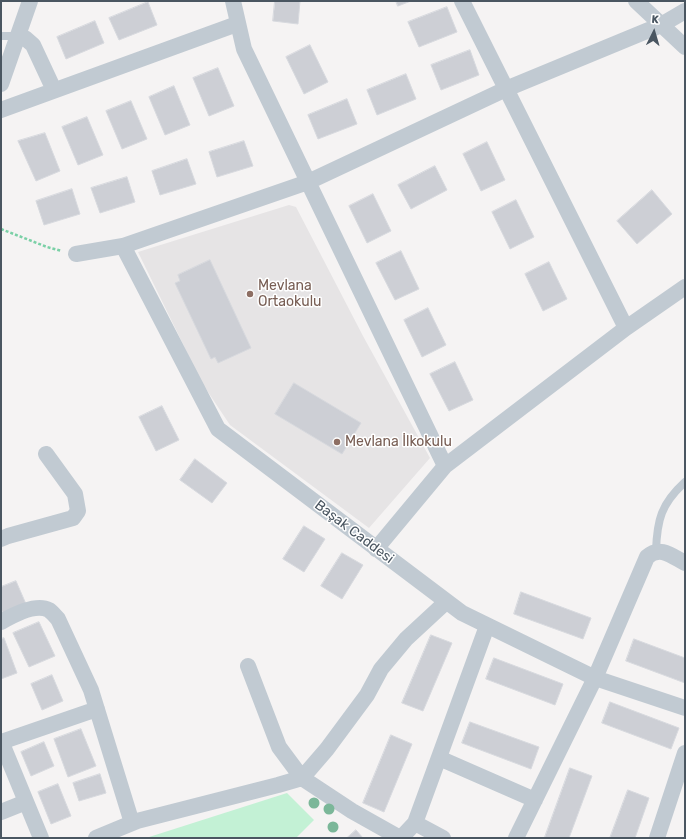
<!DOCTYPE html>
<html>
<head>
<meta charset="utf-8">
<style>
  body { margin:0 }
  #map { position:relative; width:686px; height:839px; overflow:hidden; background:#f5f3f3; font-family:Rubik,sans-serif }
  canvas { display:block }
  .frame { position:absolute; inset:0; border:2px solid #4a5661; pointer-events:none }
  .north { position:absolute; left:634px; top:12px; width:40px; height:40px; -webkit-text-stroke:3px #fff; paint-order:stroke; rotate:5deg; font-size:11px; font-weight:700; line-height:16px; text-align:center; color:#4a5661 }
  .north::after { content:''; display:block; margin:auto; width:14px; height:18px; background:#4a5661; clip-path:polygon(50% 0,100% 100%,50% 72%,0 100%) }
</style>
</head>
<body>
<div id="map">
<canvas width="686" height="839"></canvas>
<div class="frame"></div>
<div class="north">K</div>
</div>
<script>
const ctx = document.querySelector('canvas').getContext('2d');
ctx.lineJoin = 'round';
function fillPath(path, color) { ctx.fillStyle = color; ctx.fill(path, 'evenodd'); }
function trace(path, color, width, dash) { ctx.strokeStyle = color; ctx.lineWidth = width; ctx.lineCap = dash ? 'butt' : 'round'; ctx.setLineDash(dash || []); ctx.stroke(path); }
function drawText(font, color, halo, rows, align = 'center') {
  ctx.font = font + ' Rubik,sans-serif'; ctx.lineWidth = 3; ctx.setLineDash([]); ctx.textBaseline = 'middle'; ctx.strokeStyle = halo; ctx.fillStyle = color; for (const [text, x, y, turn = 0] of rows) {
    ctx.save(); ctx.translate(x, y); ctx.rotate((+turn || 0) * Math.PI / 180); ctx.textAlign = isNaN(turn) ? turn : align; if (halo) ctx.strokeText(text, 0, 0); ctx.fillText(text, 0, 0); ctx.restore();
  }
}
fillPath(new Path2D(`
  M289,205L296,207L363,336L430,458L369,528L230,425L202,383L138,252Z`), '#e6e4e5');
fillPath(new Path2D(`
  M287,793L314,820L296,838H146Z`), '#c3f1d5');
const building = new Path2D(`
  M275,1H300L298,24L273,21Z
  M396,1H411L398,6Z
  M148,2L157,25L119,40L109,18Z
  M447,7L457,32L419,47L408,22Z
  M95,21L104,43L66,59L57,37Z
  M310,45L328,82L304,94L286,57Z
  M470,50L479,75L441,90L431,65Z
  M218,68L234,106L209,116L193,78Z
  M406,74L416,99L377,115L367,90Z
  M174,86L190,125L165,135L149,97Z
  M347,99L357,124L318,139L308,115Z
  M131,101L147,139L122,149L106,111Z
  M87,117L103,155L78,165L62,127Z
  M45,133L60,171L36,181L18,141Z
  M244,141L253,166L217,177L209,152Z
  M487,142L505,180L481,191L463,154Z
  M187,159L196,184L160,195L152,171Z
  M435,166L447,190L411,209L398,185Z
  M127,177L135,202L100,213L91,188Z
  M72,189L80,214L44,225L36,201Z
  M652,190L672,214L637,244L617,221Z
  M373,194L391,231L367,243L349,206Z
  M516,200L534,237L510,249L492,212Z
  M401,251L419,289L395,300L376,263Z
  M210,260L251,348L218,363L215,357L211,359L175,283L180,281L178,275Z
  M549,262L567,299L543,311L525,274Z
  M428,308L446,345L422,357L404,320Z
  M455,362L473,400L449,411L430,374Z
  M294,383L361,423L342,454L275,414Z
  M162,406L179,440L156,451L139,417Z
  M195,459L227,483L212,503L180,480Z
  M304,526L325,539L304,572L283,559Z
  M342,553L363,565L342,599L321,586Z
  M16,581L26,604L3,614L1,608V587Z
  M521,592L591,618L583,639L514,614Z
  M39,622L55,656L29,667L13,633Z
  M431,635L452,643L423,711L402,703Z
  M4,638L17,673L1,679V639Z
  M634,639L685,658V683L626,661Z
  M494,658L563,684L555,705L486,679Z
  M52,675L63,701L42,710L31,684Z
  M610,702L679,728L671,749L602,723Z
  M470,722L539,747L531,769L462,743Z
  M81,729L96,766L68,777L54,739Z
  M391,735L412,744L384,812L363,803Z
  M44,742L54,766L31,776L21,752Z
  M570,768L592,776L569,838H547L545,837Z
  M100,774L106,793L79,801L73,783Z
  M58,784L71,816L51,824L38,792Z
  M628,790L649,798L635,838H610Z
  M356,830L363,838H347Z`);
fillPath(building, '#cdcfd5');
trace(building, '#d7d9de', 1);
trace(new Path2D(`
  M1,229L47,247L62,251`), '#7ad0a6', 2.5, [3, 2]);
trace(new Path2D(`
  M1,36H19
  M656,551C657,520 661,504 685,482`), '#c1cad2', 8);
trace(new Path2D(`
  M233,1L244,49L445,466
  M462,1L626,328
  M636,1L685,47
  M19,36L25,38L33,45L54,90
  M1,84L30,1
  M1,110L237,24
  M123,246L218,429L462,613L595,678L685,708
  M76,254L123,246L308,182L506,89L661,25L685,11
  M1,539L8,536L73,518L78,511L75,494L46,454
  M376,549L445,466L626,328L685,287
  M1,622C13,615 36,603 49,610C52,612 56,617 58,619L91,690L132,823
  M248,666L279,747L302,778L352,811L400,838
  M1,741L41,838
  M1,742L97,709
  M439,758L535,800
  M1,812L26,802
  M415,823L443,838
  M96,838L137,821L278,785L302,778L327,749L367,695L381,669L406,639L446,602
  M401,838L415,823L487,626
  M516,838L595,678L647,557C660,545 672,556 685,563
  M657,838L685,753`), '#c1cad2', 16);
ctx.fillStyle = '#7bb799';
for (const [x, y] of [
  [314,803],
  [329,809],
  [333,827]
]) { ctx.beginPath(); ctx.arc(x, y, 5.5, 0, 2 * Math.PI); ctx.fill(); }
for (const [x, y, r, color] of [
  [250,294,4,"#8d6e63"],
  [337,442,4,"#8d6e63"]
]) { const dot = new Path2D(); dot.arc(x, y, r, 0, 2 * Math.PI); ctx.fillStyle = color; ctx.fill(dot); trace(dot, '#fff', 1.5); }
drawText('14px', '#785e54', '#fff', [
  ["Mevlana",258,286],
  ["Ortaokulu",258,302],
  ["Mevlana İlkokulu",345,442]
], 'left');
drawText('14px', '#4a5661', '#fff', [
  ["Başak Caddesi",354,532,37]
]);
</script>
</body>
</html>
